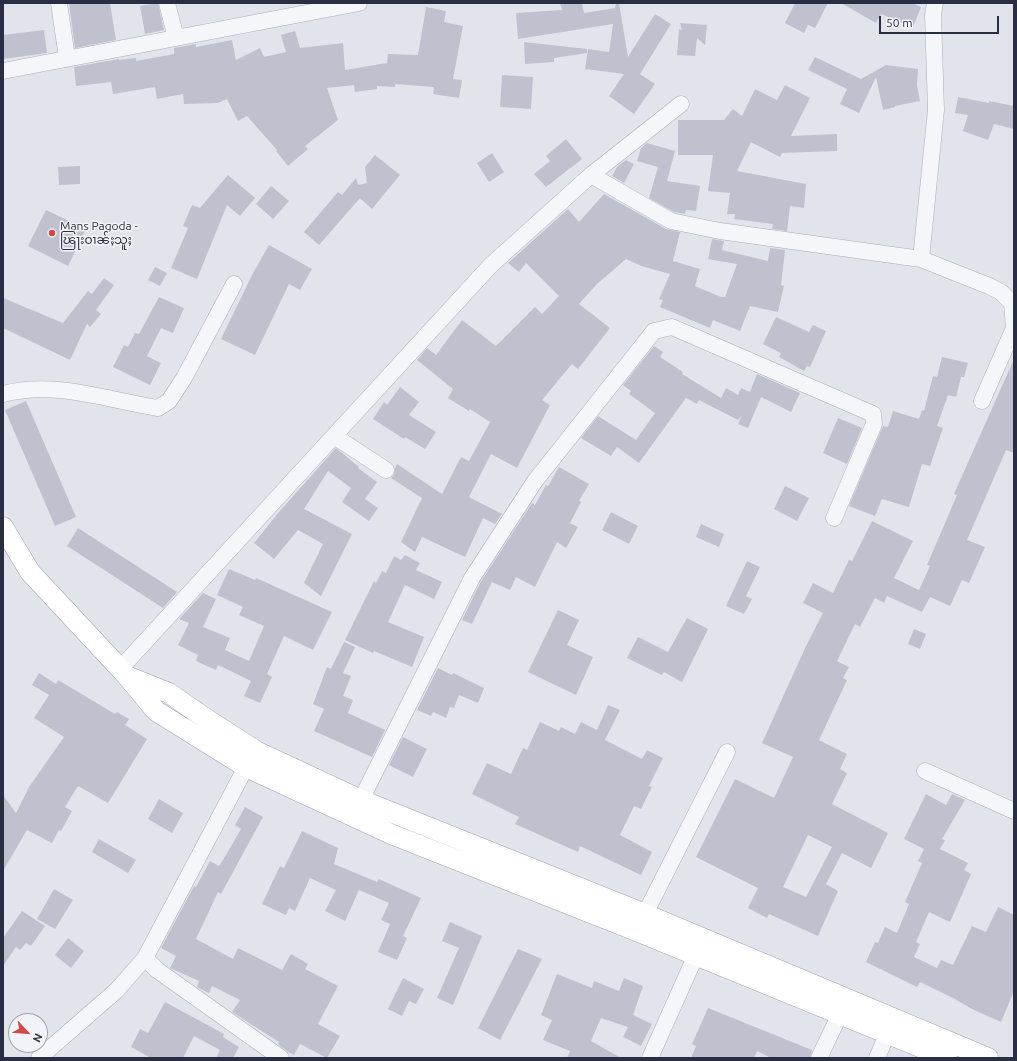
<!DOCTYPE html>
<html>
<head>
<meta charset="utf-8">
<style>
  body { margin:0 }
  #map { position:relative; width:1017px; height:1061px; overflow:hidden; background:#e2e4eb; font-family:Ubuntu,sans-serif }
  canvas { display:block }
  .frame { position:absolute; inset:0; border:4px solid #2a2e43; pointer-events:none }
  .north { position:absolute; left:8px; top:1013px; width:40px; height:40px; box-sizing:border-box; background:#f2f3f8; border:1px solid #a2a4b0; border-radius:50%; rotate:116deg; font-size:11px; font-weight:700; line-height:16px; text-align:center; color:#2a2e43 }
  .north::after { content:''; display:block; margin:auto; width:14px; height:18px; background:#d04b47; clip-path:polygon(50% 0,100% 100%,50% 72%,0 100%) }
  .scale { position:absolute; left:879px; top:16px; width:120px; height:18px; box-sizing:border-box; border:2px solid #2a2e43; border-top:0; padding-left:5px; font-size:12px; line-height:14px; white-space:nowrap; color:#2a2e43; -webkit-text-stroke:3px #f2f3f8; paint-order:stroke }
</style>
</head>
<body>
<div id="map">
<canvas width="1017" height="1061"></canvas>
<div class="frame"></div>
<div class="north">N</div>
<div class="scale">50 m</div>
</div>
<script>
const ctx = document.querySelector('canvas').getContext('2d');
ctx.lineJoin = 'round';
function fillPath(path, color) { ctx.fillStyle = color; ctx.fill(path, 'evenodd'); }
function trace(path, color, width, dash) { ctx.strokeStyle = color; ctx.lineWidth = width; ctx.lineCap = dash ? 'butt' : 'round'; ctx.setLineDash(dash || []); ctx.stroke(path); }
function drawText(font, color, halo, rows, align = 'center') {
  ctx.font = font + ' Ubuntu,"Noto Sans Myanmar",sans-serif'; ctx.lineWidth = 3; ctx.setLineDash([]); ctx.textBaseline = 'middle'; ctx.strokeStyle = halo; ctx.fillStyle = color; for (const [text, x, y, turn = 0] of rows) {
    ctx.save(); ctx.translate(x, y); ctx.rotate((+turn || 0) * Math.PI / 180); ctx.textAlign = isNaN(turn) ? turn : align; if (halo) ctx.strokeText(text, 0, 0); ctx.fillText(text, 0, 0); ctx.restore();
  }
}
fillPath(new Path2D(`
  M69,3H110L116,40L75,48Z
  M158,3L164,30L145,34L140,6Z
  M560,3H582L584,13L615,8L616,3H619L628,57L655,14L671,24L640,74L655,84L634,114L609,96L624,74L585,69L588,49L609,52L613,24L518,39L516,13L562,10Z
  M795,3H828L815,28L808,25L804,33L785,23Z
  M841,3H912L921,7L913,27L881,14L876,23Z
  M426,7L446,11L444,22L463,26L453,79L462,80L459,98L433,94L434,87L395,84V87L377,86V89L355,92L354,85L327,88L338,120L305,146L308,149L288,166L276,151L277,150L247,116L238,121L227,99L218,103L184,104L183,94L157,99L155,87L113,94L111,82L76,86L74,67L119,59V60L136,58V61L174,54V48L196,44V47L232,40L236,60L260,48L264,57L286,52L281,35L295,31L300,48L343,43L345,70L387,63L388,54L418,55Z
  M680,23L707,25L705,45L697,38L695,56L677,55L679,29L682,30Z
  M44,30L47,53L3,59V35Z
  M524,42L587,49V53L554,58V62L525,64Z
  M815,57L861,79L886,65L918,69L917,85L920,101L895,106V107L883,110L876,77L859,113L840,104L847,89L808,70Z
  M502,75L533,77L531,109L500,107Z
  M785,85L810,98L791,136L837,134V151L782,153L780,157L751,142L737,171L806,184L804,208L790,206L787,231L772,229L773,224L734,219L735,214H727L730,193L708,191L713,155H678V120H724L733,109L742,116L755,89L777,100Z
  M958,97L989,103V101L1014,106V129L994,124L988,140L963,131L968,115L955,113Z
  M566,139L582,159L546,187L534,174L550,161L546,156Z
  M647,143L675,151L667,181L700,186L696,211L686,210L685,214L674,212L649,198L658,167L637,161L641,148Z
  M492,153L504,172L489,182L477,163Z
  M375,155L400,175L372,209L360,198L319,245L304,232L338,192L342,195L356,178L358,185L367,183L365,167Z
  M626,160L634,164L624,183L612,176L617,167Z
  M80,166V184L59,185L58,167Z
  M228,175L255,198L240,216L227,205L197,279L171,268L188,228L183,226L192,205L200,208Z
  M271,186L289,201L273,219L256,204Z
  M604,194L666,229L680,232L673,261L700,269L695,286L721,297H725L737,264L708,259L712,239L724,241L722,250L768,261L770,248L785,250L781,285L784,286L778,312L750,306L740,331L713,320L710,328L660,307L663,300L659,299L670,274L641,266L626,259L597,284L579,304L610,328L578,369L572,364L542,400L550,405L517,468L491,454L469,497L502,514L495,524L483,518L465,557L422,537L415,552L401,542L422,498L391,478L394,475L395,468L397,464L442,494L461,457L469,461L490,422L470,409L469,411L448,398L453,389L417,360L427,348L436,355L462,320L496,346L535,307L542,314L559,296L526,263L519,272L508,263L568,209L579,222Z
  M46,210L86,229L68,266L28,246Z
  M269,245L312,269L300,290L289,284L255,355L221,339L252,275Z
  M155,267L167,273L160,286L148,280Z
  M104,278L114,285L96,310L101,314L90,327L87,324L70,360L3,328V298L63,323L88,291L92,294Z
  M159,297L184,308L173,333L161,328L147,356L161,363L150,385L113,367L124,345L128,347L135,333L139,334Z
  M776,317L809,332L813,325L826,331L810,367L807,366L804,371L779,357L781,353L763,344Z
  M654,346L663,352L660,357L683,372L682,374L721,398L726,388L738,395L741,388L750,392L757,374L800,393L791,412L761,397L748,428L738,424L742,415L738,420L699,400L697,404L686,398L639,463L617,447L611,456L581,438L598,416L636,440L655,413L629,394L631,391L623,385Z
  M942,357L968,363L964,377H961L956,397L948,395L937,426L943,428L930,466L922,464L909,507L882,499L875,516L849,506L883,426L888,427L893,411L919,419L922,410L924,411L933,376L937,377Z
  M1014,359V453L1006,450L967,540L985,547L969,583L962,580L950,606L930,597L922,612L887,596L884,603L875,598L860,627L855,624L837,661L849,667L843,678L847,680L819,740L847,754L840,769L847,773L832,804L888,833L871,868L842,853L826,884L838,891L818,936L769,914L767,918L748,908L758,888L696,857L735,779L774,798L793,757L762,743L806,646L823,613L803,603L813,583L833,593L849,560L852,561L872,521L913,541L894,578L919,590L930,566L927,565L957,495L954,494ZM808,835L832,847L806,897L783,887Z
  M400,387L419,402L409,415L436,432L425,449L405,437L404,439L373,419L384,402L387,405Z
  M26,401L76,517L55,526L5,410Z
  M838,418L862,428L847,464L823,453Z
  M336,448L359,467L358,468L377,482L365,499L378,508L369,521L342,502L351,488L328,471L304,509L352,534L321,596L304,583L323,544L298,530L274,559L254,543L279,512Z
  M559,467L589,484L579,501L581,502L570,523L578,527L566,548L557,542L535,587L516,577L510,590L492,582L472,624L462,620L480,583L532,503L535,505L546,485L548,486Z
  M785,486L809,498L797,521L774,509Z
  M611,512L638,526L629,544L602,530Z
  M701,524L724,534L719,547L696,537Z
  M78,528L177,592L163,608L67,546Z
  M405,555L420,563L416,570L442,582L434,599L405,585L388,622L424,637L412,667L374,651L373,653L345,640L374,581L376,583L382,571L386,573L394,556L401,560Z
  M747,561L760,567L746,596L752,599L744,614L726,606Z
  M229,569L255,580L256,578L332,612L313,650L284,636L267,674L272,677L260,703L244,696L251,681L218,665L216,670L196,661L198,655L178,645L189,623L179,619L203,593L216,599L203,627L230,638L225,650L249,661L264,626L239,615L243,607L217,595Z
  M558,610L579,620L567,645L593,657L576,695L528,672Z
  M687,618L708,629L682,682L664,672L662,675L627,658L638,637L668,652Z
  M914,629L926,634L920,649L908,644Z
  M344,642L355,647L343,673L351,676L343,696L353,700L348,713L385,730L372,757L314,731L324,709L313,704L327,667L331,669Z
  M438,668L452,675L453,673L484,688L478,703L459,695L454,708L450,707L446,718L433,712L431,716L417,710Z
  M39,673L56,684L58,680L115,714L117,712L129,719L125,725L147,739L108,803L78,786L65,807L72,811L61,831L59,830L52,843L27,830L3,871V795L16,813L29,787L64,737L34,718L49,695L32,685Z
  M608,705L620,710L605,740L642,759L647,750L663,758L649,786L652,787L641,809L634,806L620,835L652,852L641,875L580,846L578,852L515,824L519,817L472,794L487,763L511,774L523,748L527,750L540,722L559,731L561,727L575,734L581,722L597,730Z
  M403,737L427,749L413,777L389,765Z
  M926,794L946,805L952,794L965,800L942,839L945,840L940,849L968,863L964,870L971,874L950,922L929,912L916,942L920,944L914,957L937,968L941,960L953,965L972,926L986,932L998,907L1014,915V991L1001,1022L972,1009L955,999L920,982L917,987L866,962L875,942L878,943L885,927L897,933L909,904L905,902L922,863L918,861L924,849L904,839Z
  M159,799L183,813L172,833L148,819Z
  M245,807L263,817L221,894L218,892L196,939L233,959L238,948L282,970L291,954L308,964L305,969L338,986L318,1024L340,1036L327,1058L300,1044L294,1055L288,1052L278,1044L279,1042L232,1012L240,1000L212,986L209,993L197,987L199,981L170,968L176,956L161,948L194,886L196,887L210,861L219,866L226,855L241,829L235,825Z
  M302,831L338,848L334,864L377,882L379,879L421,898L403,936L407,938L397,960L378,952L390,924L381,920L389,903L359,890L345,921L325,911L336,890L310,878L295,911L289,908L286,915L262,904L280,866L284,868Z
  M99,839L136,860L128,873L92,852Z
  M54,889L73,900L55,929L37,919Z
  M22,911L45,926L31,946L26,943L20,950L16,947L3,966V938Z
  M450,922L482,936L453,1005L437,998L459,948L442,941Z
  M68,938L84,951L71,968L55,955Z
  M518,949L542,959L500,1040L478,1028Z
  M557,974L592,988L594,981L619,991L624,978L643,986L633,1015L652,1024L641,1046L623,1037L628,1027L601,1018L591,1041L621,1058H567L570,1051L543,1040L552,1020L541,1015Z
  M403,978L424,989L416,1004L409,1001L402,1016L388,1009Z
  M165,1002L224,1034L223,1037L239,1047L233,1058H216L220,1050L194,1036L183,1058H151L131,1047L140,1029L148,1033Z
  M708,1008L812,1050L810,1058H771L757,1051L754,1058H691L696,1046L692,1044Z`), '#bfc2ce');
const minor = new Path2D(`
  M59,3L67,58
  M167,3L176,38
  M3,71L359,3
  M591,175L671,221L720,231L921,259L989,286L1001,292L1012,303L1014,328
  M921,259L936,110L933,15L935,3
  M3,394C54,380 107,400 158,408L169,401L184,378L234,284
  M982,401L1014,328
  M334,436L386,470
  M119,670L491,265L591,175L681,104
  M925,771L1014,811
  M361,800L472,578L535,481L654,331L672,327L873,414L874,424L834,518
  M645,914L727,752
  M145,958L157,970L281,1058
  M39,1058L117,990L145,958L246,767
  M650,1058L696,955
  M819,1058L840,1014
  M877,1058L887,1034`);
const major = new Path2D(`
  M3,527L30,572L126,675L156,711L246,767L391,834L634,930L947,1058
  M129,677L169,693L202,716L256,751L361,800L645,914L988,1058`);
trace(minor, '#abadb9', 17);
trace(major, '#a1a6b7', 21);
trace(minor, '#f5f6f9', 16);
trace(major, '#fff', 20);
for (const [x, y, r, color] of [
  [52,233,4,"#d04b47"]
]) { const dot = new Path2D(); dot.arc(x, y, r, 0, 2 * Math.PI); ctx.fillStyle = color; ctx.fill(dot); trace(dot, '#f2f3f8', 1.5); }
drawText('12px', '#2a2e43', '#f2f3f8', [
  ["Mans Pagoda -",60,226],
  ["ၽြႃးဝၢၼ်ႈသူႈ",60,240]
], 'left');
</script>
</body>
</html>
